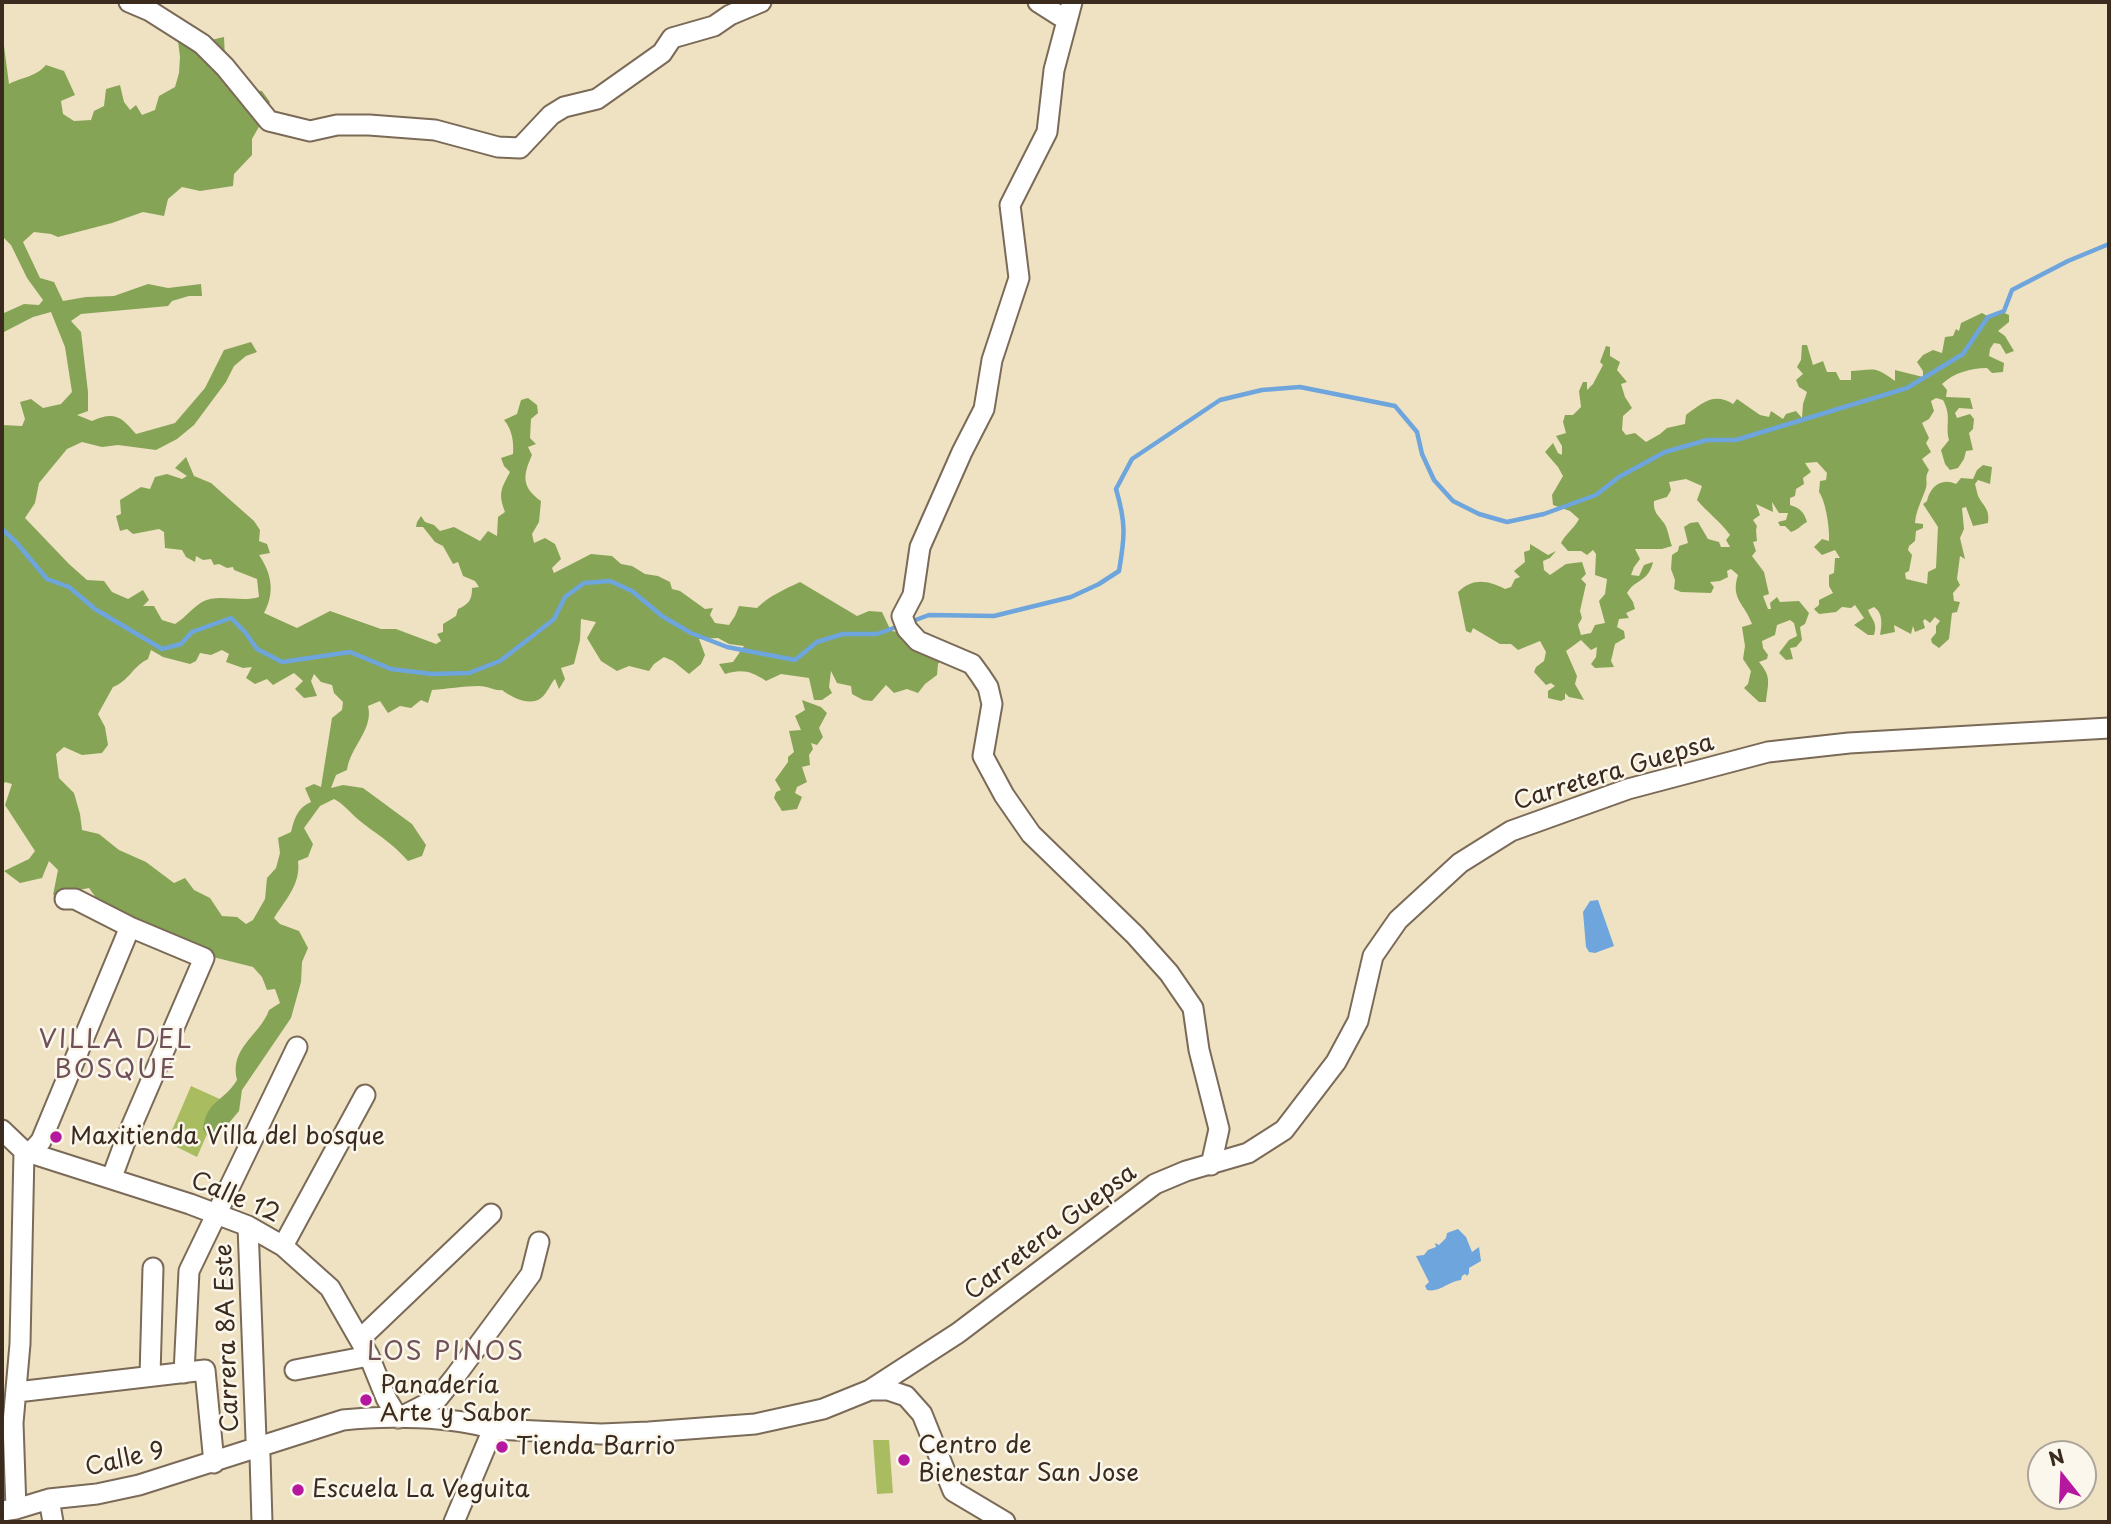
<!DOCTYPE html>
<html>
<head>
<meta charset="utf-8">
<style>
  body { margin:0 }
  #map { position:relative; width:2111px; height:1524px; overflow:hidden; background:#efe2c2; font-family:"Playpen Sans",sans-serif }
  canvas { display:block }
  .frame { position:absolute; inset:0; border:4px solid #3b2a1e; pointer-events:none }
  .north { position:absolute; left:2027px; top:1440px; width:70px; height:70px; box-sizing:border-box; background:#fbf7ec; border:2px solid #aea59a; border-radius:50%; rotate:342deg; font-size:19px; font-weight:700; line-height:28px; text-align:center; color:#3b2a1e }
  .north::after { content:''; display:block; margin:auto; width:24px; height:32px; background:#b5179e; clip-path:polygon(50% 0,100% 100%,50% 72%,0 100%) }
</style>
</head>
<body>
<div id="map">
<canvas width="2111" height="1524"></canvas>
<div class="frame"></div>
<div class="north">N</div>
</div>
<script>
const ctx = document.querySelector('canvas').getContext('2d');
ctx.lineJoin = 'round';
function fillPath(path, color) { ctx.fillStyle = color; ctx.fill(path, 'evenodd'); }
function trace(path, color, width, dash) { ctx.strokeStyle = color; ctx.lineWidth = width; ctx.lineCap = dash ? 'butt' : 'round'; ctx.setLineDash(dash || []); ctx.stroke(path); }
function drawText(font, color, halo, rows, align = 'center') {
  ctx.font = font + ' "Playpen Sans",sans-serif'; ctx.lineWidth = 5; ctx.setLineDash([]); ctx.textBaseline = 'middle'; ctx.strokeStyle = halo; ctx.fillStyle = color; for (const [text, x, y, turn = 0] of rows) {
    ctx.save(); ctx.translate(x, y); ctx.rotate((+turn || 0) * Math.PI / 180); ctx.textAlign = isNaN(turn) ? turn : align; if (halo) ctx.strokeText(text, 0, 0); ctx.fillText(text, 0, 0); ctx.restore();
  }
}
fillPath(new Path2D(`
  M191,1086L222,1100L197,1157L167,1142Z
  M873,1440H889L893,1493L877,1494Z`), '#a9bc60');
fillPath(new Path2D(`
  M177,33L211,40L224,37L225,59L248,90L262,91L270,102L265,116L252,139V155L234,174L233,186L200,191L182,187L168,199L164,216L143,212L112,223L58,237L51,234L34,232L23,242L40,278L54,282L63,301L86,297L114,296L148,284L168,288L201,284L202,296H189L172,301L168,306L81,314L71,321L81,332L88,392V411L77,415L92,421C114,411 121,416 136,434L175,423L205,388L224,350L251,342L257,352L246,356L234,366L226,382L194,425L177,439L156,450L118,445L102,447L82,442L67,449L39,483L35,503L25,518L69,564L87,580L104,581L112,592L128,599L143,590L149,600L143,606H154L162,620L175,624C185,618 192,608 202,602C219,593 241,603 259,597L257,579L234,570L233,567L227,568L219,564L214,565L211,559L203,560L196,556L195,562L186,557L182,550L165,548L164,532L159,529L133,534L127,529L120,531L116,516L121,514L120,500L141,487L150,489L155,477L167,474L182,479L187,476L175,468L186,457L194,476L211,483L254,521L260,530L259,541L267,544L270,553L259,555C272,574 275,593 264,613L297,628L330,611L381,629H396L436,644L441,641L437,634L443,632V624L456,616L458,609C469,604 472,600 472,588L479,587L475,581L463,576L458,562L453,564L443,546L435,542L423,527H416L417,522L421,516L425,522L434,525L440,531L454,527L480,541L488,531L497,536L498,517L505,512C498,493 501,489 510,472L504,466L501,458L513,454C514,442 512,429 504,420L517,414L521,400L528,398L537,405L538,413L531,419L530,438L536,444L528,447L532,455C523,475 521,487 541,501L539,522L532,534L534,543L545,538L555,544L561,559L552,568L554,573L591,554L612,556L621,564L632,566L645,574L658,576L670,582L672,589L680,591L705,609L713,608L710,615L715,623L729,625L735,616L739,606L757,608C769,596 785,589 800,582L857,616L869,611L882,612L891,631L901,632L944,656L938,664L937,675L925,684L918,693L907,689L894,693L886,685L872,701L863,700L852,694L851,686L837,683L831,671L829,687L832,693L822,700H814L809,678L781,674L766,681C751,671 742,669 725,674L719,664L733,662L744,646L729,644L718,638L699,639L705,655L701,664L689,674L673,661L664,657L654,664L649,671L629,666L617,671L601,661L587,638L596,622L581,619L580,640L574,664L561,668L565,679L559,689L555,679C550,684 547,694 541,698C530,707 511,697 502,690C494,691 488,686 479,686C463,686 447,689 432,690L428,703L421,700L411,708L400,706L388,713L380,701L368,706C374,729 350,747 347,770L336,775L331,788L343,785L363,788L412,824L426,845L422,856L408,861C391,842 379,836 360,821C350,813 345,805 334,799L320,806L304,828L313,844L308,857L298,861C301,884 286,899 274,918L280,924L299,931L308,948L302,962L301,982L291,1018L242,1090L239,1111L212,1143L203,1129C207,1099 223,1103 237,1080C229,1047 260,1036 269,1010L280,1003L275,989L267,990L262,977L253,967L213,957L150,931L138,919L124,916L97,899L89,888L53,895L58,870L49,861L42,878L20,883L4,871L29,859L35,851L5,805L12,784L5,782L2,788V425L22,426L25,419L20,402L31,399L43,408L61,404L72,392L65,347L51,312L33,317L2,333V315L4,313L24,304L39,305L43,300L27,278L11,245L2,236V46H4L9,84C24,76 34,78 46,65L64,71L75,95L61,101L63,114L74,121L91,120L94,111L104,106L106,89L120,85L124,102L130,110L136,105L142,115L155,110L159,96L175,87L179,73L180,57ZM151,650L163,657L190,664L196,661L200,653L211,655L222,650L229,654L226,662L243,668L252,667L246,678L255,684L267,679L273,685L294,673L303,681L295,689L304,698L317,696L311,681L314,674L321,682L332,685L334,693L343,702L342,710L332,718L321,787L314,784L305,788L311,802C298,807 294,819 291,832L278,838L280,853L276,868L267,878L265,899L253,920L246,924L237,917L222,916L210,898L194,890L185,878L174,883L146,862L119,850L99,834L82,830L80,814L74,793L59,778L56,754L64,747L82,755L102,753L108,745L105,727L98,714L113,687C129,681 133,666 148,659Z
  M2000,311L2009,315V322L1998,331L2005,336L2014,351L2006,354L2000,344L1994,343L1990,349L1989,356L2004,363L2003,372L1992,373L1987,368C1970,368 1954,373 1942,384L1947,390L1946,397L1970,398L1973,409L1959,408L1955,413L1957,418L1970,414L1974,419L1973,429L1969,433L1973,450L1966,451L1964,459L1958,468L1950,470L1945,464L1941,450L1949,440C1945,425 1952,417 1943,400L1936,398L1931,401L1934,411L1929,419L1922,423L1929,438L1926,443L1931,452L1922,459L1929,470C1924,478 1928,481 1926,488C1922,500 1916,510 1915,523L1923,524V528L1916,531L1915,541L1909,546L1908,550L1912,555L1909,571L1905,573L1906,579L1927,584L1928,572L1936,568L1938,527L1923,504L1927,501C1930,487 1941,477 1956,484L1961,478L1973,479L1977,470L1983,465L1992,467L1990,484L1978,480L1975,484C1976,488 1977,492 1978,496C1984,507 1990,509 1988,523L1973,526L1966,507L1962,508L1964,529L1960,538L1965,559L1960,556L1957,579L1960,585L1953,593L1954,601L1960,602L1957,612L1952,613L1949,639L1939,648L1932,643L1931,639L1936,633V626L1940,621L1935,617L1930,623L1925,619L1923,621L1925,628L1915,632L1913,626L1911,634L1894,625L1895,632L1880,635C1882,624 1883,613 1874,607L1868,610C1872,620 1878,623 1874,635H1868L1854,625L1864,618L1855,605L1851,608L1842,607L1836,612L1819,614L1814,609L1819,605V600L1833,593L1829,586V575L1834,573L1835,558H1840L1835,550L1822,555L1814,547L1822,539L1829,541C1830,530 1826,502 1819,492L1820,481L1826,480L1827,473L1817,462L1805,463L1811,472L1803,478L1804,484L1796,489L1795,496L1790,498V505C1800,508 1804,512 1807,522C1801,525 1798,530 1791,532L1785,526H1780L1778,522L1786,520L1788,513H1779L1772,502L1773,512L1756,504L1760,515L1753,520L1757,526L1756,530L1757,541L1753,542L1756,551L1752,556L1764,572L1769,594L1763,596L1768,609H1771L1770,603L1777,597L1780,602L1799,601L1809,613L1805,624L1800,627L1802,640L1796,647L1790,648L1793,659L1786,660L1779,653L1789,640L1797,636L1794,623L1790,620L1777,625L1775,635L1762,641L1763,648L1768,655L1767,659L1759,662C1772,677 1768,683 1766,702H1759L1744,688L1748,684L1751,671L1743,659L1745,646L1742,627L1752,624C1745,604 1730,599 1738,575L1731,569L1727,571L1728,577L1720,581L1710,582L1714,587L1711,593L1681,592L1674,589L1675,580L1671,569L1672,555L1678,551L1679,546L1688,543L1684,527L1690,523L1698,522L1708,539L1719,542L1721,547H1730L1726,540L1730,535C1720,521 1708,513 1697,500L1702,486L1686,479L1669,482L1671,490L1667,497L1654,501C1653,512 1658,515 1664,523C1668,528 1669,539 1672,546L1662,549H1635L1640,559L1634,567L1631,575L1639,576L1644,565L1653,562C1648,583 1636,578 1627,593L1633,602L1635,609L1626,613L1629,618L1619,619L1617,627L1624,631L1625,638L1615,644L1611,661L1614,667L1595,668L1591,664L1596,657L1597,647L1591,650L1581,640L1566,651L1577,676L1575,684L1584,700L1569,697L1565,693V699L1561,701L1548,698V691L1555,686L1551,683L1546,685L1534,672L1536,667L1544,661L1546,652L1540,641L1518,650L1511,644H1500L1473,628L1471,633L1466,631L1458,592C1473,578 1487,580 1505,589L1511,587L1515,579L1520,577L1514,571L1525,562L1524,552L1530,550V544L1548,555L1556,551L1550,558L1543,561L1544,570L1550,575L1566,564L1582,562L1586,574L1581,579L1586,584L1580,611L1582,618L1578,625L1581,635L1591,633L1595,625L1605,623L1599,601L1605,594L1607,579L1595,575L1596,554L1593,550L1587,555L1581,551H1568L1561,543C1566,533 1574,529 1579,519L1570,511L1553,505L1552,495L1563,476L1558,467L1545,452L1553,443L1558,453L1562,455V446L1556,436L1566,433L1563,422L1565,415H1573L1581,407L1579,391L1583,382H1587V390L1593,384L1603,365L1600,362L1606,346L1610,347V356L1620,362L1617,370L1627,382L1621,384L1625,397L1632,408L1623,416L1622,430L1626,435L1635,433L1646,442L1660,434L1667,428L1685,424L1686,415C1702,403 1714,392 1733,404L1737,399L1760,415L1769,417L1771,411L1783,419L1786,414L1796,411L1802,418L1803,404L1807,392L1799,387L1796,380L1803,374L1797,367L1801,360L1802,345H1807L1813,365L1823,361L1827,372H1836L1840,380H1851V371C1876,370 1873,365 1895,381V370L1923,377V371L1917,362L1923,355L1933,350L1942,353L1945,337L1953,336L1956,329L1959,331L1961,323L1982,313L1991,318Z
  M802,700L821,707L827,713L819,728L823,737L817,745L811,743L813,749L809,755L810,765L802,767L807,782L797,787L795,793L802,797L797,809L782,811L774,798L776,792L781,790L775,780L788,762V757L794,752L789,731L801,730L795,716L805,710Z`), '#86a456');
fillPath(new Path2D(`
  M1598,900L1614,946L1595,953L1589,952L1586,947L1583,912L1590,901Z
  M1458,1229L1466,1237L1472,1252L1479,1247L1481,1261L1469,1268V1273L1467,1276L1465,1274L1462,1276L1461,1280C1449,1281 1439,1293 1427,1290L1425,1286L1429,1282L1416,1256L1424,1255L1428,1250L1436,1247L1435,1243L1439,1245L1446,1238L1447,1233Z`), '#6da5dc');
trace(new Path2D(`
  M2,529L16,542L47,579L69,587L95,609L162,649L181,644L192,632L231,618L245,632L257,649L282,662L350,652L391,669L432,674L469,673L500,661L530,638L554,619L565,597L584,583L610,581L632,591L662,616L691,633L727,647L795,660L817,642L843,634H877L902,625
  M910,622L929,615L994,616L1071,597L1099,584L1119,571C1125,536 1126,523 1116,489L1132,459L1220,400L1262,390L1300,387L1395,406L1417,432L1422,454L1434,480L1453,501L1479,514L1507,522L1544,514L1596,495L1619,477L1665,452L1707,440H1736L1907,388L1963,354L1988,317L2004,311L2012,290L2068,261L2109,244`), '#6da5dc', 4.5);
const minor = new Path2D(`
  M129,2L150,11L202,44L225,67L269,121L310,131L337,125H369L435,130L498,147L520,148L551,115L564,107L597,99L662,53L672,38L714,26L730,15L761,2
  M1038,2L1060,16H1068
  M1072,2L1054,70L1047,132L1010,205L1019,278L992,360L984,409L962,452L920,547L913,595L902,616L907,629L918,641L972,664L980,675L988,687L992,704L983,756L1004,795L1031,834L1135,935L1169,973L1193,1008L1199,1050L1219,1129L1211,1165
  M65,899H75L130,927L204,958L126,1139L112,1177
  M2,1130L24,1151L190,1204L248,1226L283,1246L330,1288L369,1356L386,1398L398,1418
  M31,1152L41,1141L130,927
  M248,1226L256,1439L260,1456L262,1522
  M283,1246L365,1095
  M360,1339L491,1214
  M295,1370L369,1356
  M184,1373L189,1271L297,1047
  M150,1376L153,1268
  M870,1390H888L906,1396L922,1414L953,1491L1005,1522
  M17,1392L205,1370L214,1463
  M399,1418L438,1398L454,1378L531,1274L539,1242
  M49,1499L53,1522
  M16,1509L13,1423L20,1344L24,1151
  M2,1511L16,1509L49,1499L97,1494L139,1485L343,1420C385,1415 453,1416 493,1429L601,1434L649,1432L755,1424L823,1409L870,1390L958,1333L1155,1184L1186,1171L1248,1153L1284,1130L1336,1062L1358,1021L1373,956L1398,920L1460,863L1511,831L1628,789L1768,752L1849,743L2109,728
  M454,1522L493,1429`);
trace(minor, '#7a6a57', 23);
trace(minor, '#fff', 19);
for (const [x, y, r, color] of [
  [56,1137,7,"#b5179e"],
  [366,1400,7,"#b5179e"],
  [502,1447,7,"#b5179e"],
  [904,1460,7,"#b5179e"],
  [298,1490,7,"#b5179e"]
]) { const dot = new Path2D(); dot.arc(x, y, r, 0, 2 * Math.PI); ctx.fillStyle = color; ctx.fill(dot); trace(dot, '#fbf7ec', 2.5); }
drawText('24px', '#3b2a1e', '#fbf7ec', [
  ["Carretera Guepsa",1614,773,-17],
  ["Calle 12",235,1198,23],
  ["Carretera Guepsa",1051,1233,-37],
  ["Carrera 8A Este",228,1338,-92],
  ["Calle 9",125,1460,-13]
]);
drawText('24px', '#3b2a1e', '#fbf7ec', [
  ["Maxitienda Villa del bosque",70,1137],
  ["Panadería",380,1386],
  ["Arte y Sabor",380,1414],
  ["Centro de",918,1446],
  ["Bienestar San Jose",918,1474],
  ["Tienda Barrio",516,1447],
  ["Escuela La Veguita",312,1490]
], 'left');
ctx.letterSpacing = '2px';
drawText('26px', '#705058', '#fbf7ec', [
  ["VILLA DEL",116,1041],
  ["BOSQUE",116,1071],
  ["LOS PINOS",446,1353]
]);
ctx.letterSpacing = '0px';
</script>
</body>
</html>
